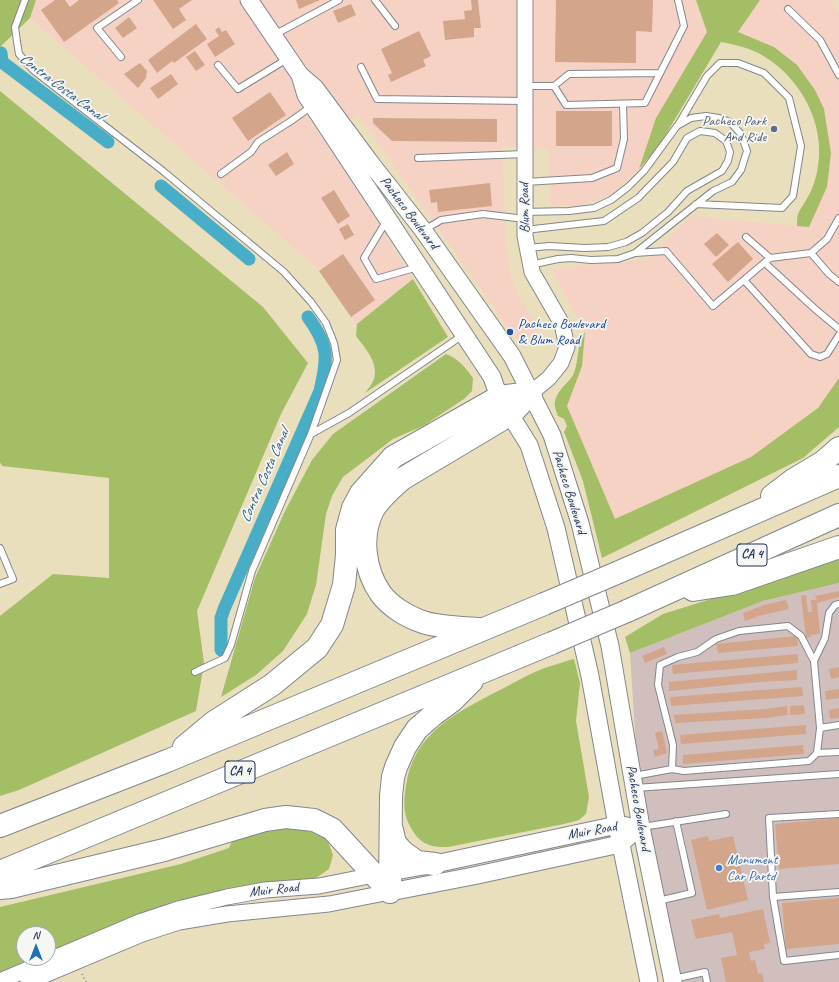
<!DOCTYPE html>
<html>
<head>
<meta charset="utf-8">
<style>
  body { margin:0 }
  #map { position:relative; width:839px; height:982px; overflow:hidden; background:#eadfbc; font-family:Caveat,sans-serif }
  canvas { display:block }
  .north { position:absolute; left:16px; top:926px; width:40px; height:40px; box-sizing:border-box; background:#f6f6f2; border:1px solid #9ea6b7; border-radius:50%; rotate:0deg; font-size:11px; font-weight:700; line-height:16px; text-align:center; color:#1b2f5e }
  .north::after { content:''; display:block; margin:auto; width:14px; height:18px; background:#1f6fb2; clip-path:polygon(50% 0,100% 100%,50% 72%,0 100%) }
</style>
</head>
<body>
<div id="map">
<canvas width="839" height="982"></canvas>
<div class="north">N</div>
</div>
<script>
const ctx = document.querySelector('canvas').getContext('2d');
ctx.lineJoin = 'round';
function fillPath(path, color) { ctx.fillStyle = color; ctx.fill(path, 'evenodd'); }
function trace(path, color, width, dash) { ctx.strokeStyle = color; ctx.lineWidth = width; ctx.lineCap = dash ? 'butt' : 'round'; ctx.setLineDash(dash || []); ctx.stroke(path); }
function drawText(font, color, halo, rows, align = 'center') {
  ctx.font = font + ' Caveat,sans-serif'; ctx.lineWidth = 3.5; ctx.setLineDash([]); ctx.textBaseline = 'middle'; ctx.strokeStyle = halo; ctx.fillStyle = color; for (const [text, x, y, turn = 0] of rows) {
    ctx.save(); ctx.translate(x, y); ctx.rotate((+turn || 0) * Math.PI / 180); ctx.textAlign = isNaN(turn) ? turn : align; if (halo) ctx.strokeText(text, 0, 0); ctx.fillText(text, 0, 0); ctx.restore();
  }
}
fillPath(new Path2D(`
  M36,0H696L708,32L656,118L639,169L615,192L604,198L583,205L550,206L549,149L502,146L506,241L511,277L520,297L539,330L519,343L359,116L324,135L413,279L357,324L351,317L319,270L30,18Z
  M760,0H831L839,13V378L818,408L751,457L615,519L567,406L582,366L585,332L551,269L648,259L691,216L809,227L831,153L824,109L748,36L738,32Z`), '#f6d2c4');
fillPath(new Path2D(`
  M839,583V982H673L641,827L630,653L763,601Z`), '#d1bfbe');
fillPath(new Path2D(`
  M0,0H36L30,18L0,47Z
  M696,0H760L738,32L774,47L797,65L815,90L824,109L831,153L827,187L809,227L797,226C797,222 797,217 798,214C801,207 806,201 809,195C813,188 815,180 817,172C828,125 799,73 756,52C745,47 733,44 721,42L659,146L639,169L656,118L707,32Z
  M0,91L263,307L308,363L281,414L197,611L204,663L196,711L19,790L0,796V616L53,574L109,578V478L2,466L0,462Z
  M413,279L448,337L365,393C368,389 372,384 374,379C379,363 365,348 356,336L357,324Z
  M585,332L582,366L567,406L615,519L751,457L818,408L839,378V427L803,458L602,558L583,481L564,432L567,426L564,419L558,416C556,410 553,405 556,398C560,387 571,381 574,373C579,360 577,342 585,332Z
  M446,354C459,359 465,367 473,378L472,391L464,399L423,426L393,439L343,477L332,496L326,514L316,585L307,614L283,651L256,675L221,697L255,578L285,511L312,460L333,434Z
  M839,558V583L763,601L630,653L625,637L663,614L797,572Z
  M574,659L580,683L576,721L589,797L586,814L579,820L564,824L448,847C426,848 417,841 408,822C403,811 404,798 406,786C413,734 454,714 496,692C511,685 526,675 542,669C553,665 563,662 574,659Z
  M288,828L308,831L327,839L333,855L329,869L316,878L236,888L175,901L131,918L48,954V934H24V958H39L0,973V907L181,864L229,848L233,839L267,830Z`), '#a3be64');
trace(new Path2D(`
  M1,53L2,62L108,142
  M161,186L249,259
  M221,650V618L224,609L320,391C328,357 329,346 308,317`), '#48adc7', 13);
fillPath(new Path2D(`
  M55,0H65L70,7L79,0H117L119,3L64,42L41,10Z
  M153,0H192L179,9L186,20L173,29Z
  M296,0H320L299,9Z
  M471,0H478L481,28H474V37L445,40L443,21L465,19L464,11L472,10Z
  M556,0H653L652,32L636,31V63L555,62Z
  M351,4L356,15L338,23L333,11Z
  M129,17L137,28L123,38L115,28Z
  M196,24L207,39L174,63L172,61L157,73L148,60Z
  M219,27L222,32L226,30L235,44L215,57L207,44L219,36L215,30Z
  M419,31L431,56L423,60L426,66L391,82L388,75L392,73L381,49Z
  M195,51L205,65L196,71L186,57Z
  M140,63L147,71L146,78L138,88L124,74Z
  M171,74L178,84L158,99L150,88Z
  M270,92L286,115L248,141L232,118Z
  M556,111H612V146H556Z
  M373,118L497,119V142L392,141L373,123Z
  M287,152L294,164L276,176L268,165Z
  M490,183L492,206L438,212L437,202L431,203L429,190Z
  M334,190L350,216L338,224L321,198Z
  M348,224L354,235L345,240L339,229Z
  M717,233L729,245L716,257L704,244Z
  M738,242L753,259L728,282L712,264Z
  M343,254L375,300L351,317L319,271Z
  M839,591V597L817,603L820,634L811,635V637L806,638L801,596L806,595L808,612H812L811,600H817L815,596Z
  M786,600L789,609L759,616L745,621L743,613L764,605Z
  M797,636L798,646L718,653L716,644Z
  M664,647L667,654L645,663L642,656Z
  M798,654V663L673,674L672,665Z
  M839,667V677L831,679L829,669Z
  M797,670V680L759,682L669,691V682Z
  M802,687L803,696L671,706L670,697Z
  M839,689V698L826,700L825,691Z
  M804,705L805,714L790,715V706Z
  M787,706L788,715L766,718L675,723L674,715L765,709Z
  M839,708V718L830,719L829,710Z
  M806,725V734L681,744L680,735Z
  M662,731L667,753L655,757L653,750L659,749L655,733Z
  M803,745L804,754L683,764V755Z
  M839,818V864L779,869L775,824Z
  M708,836L709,841L733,836L748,900L707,910L691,840Z
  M839,898V944L786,949L782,903Z
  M763,909L770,943L764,944L765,949L749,952L751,961L755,960L758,974L762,973L764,982H726L721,958L737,955L732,932L696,939L691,920L719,914L720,918Z`), '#d3a58b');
const service = new Path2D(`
  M25,0L15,27L17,42L19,54L33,70L163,171L284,272L311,302L326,323L334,343L337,360L311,434L349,413L463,335
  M375,0L395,26
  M788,9L820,40L839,75
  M274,35L339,0
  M121,57L97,28L138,0
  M218,65L238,89L287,59
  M361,67L377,99L525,101
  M526,86H554L566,105L645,103L684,26L678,0
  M554,86L569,74L660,73
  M678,125L707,76L720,63H738L764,73L789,98L801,146L793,196L782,208L696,204
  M418,158L525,154
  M221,174L251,152L258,142L291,121L312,106
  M525,182L592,178L617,168L624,139L623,104
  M525,212L569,211L594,208L611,200L628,187L644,171L677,126L691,118L706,116L719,118L730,122L741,134L747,151L741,170L732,182L713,191L635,253L618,259L591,260L571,258L558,259L530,265
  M387,220L364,258L376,279L418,267
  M424,230L441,220L483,214L525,219
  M525,230L604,221L638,198L673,162L687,138L700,131L715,133L726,141L730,152L728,161L722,171L687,191L668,212L642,233L626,242L608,247L585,248L549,246L528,248
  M746,237L770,258
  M635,253L666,251L713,306L770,258L811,253L827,239L839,218
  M811,253L829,274L839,282
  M765,263L815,309L839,329
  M744,280L811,354L820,357L827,354L839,335
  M0,548L13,579L0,584
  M195,672L225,658L231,645L252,571L311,434
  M820,728L839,725
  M817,753L839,752
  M672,769L673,745L658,685L660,665L678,657L697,652L716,639L739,631L788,626L801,636L814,661
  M634,776L672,769L684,771L809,761L817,753L820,728L814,661L825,638L829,613L835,605L839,604
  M635,788L839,774
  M642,827L726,814
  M839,892L773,897L784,961L839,955
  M773,897L769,818L839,814
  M658,901L692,893L676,821
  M673,979L705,972L707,982`);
const tertiary = new Path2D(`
  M525,0V236L532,272L562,324L567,347L561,363L549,378L531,393
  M0,981L142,921L178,909L227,897L265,890L319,886L374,875
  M28,982L142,934L179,922L227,914L329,904L390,892`);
const secondary = new Path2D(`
  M249,0L300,75L306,95L492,377L499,397L529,445L556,528L590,676L617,825L649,982
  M301,76L315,88L369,161L423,230L512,356L552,435L580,523L610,646L641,827L673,982
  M378,874L435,864L617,825L627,826
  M390,892L473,876L620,844L628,837`);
const motorway = new Path2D(`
  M772,496L793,480L823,462L839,448
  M619,572L839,476
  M693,590L732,584L839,547
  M627,611L839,515
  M481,629C464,628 434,627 420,621C406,616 390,606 381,594C364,570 360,536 373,510C380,498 392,488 402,479L511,414L531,393
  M184,747L214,722L272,685L317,648L332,625L344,585L347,555V530L353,508L361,493L393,457L499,397L531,393
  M0,826L167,761L544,604
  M392,830L395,843L403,852L417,862L435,864
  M0,872L552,643
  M0,888L11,887L164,850L265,820L286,817L314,820L332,829L390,892
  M390,892L391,796L393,777L396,767L405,747L417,729L433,715L452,701L472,681`);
trace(service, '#82878d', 8);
trace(tertiary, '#82878d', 17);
trace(secondary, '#82878d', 19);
trace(motorway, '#82878d', 24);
trace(new Path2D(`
  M82,974L86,982`), '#82878d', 2, [1, 3]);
trace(service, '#fff', 6);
trace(tertiary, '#fff', 15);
trace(secondary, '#fff', 17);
trace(motorway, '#fff', 22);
const motorwayBridge = new Path2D(`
  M544,604L619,572
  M552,643L627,611`);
trace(motorwayBridge, '#82878d', 24, []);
trace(motorwayBridge, '#fff', 22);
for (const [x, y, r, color] of [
  [774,129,4,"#5c6f8a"],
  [510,332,4,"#1a4fb4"],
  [719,868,4,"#3f7fe0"]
]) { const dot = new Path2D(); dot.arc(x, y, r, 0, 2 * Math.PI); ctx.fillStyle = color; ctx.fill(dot); trace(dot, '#f6f6f2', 1.5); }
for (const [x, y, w] of [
  [752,555,30],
  [240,772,30]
]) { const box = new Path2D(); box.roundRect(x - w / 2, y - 11, w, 22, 3); ctx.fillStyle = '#f6f6f2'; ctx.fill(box); trace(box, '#1b2f5e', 1); }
drawText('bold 13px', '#1b2f5e', null, [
  ["CA 4",752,555],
  ["CA 4",240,772]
]);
drawText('14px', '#4e5e75', '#f6f6f2', [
  ["Pacheco Park",766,121],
  ["And Ride",766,137]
], 'right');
drawText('14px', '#1b2f5e', '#f6f6f2', [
  ["Blum Road",525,208,-91],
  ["Pacheco Boulevard",409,213,53],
  ["Pacheco Boulevard",569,492,73],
  ["Pacheco Boulevard",638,808,80],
  ["Muir Road",592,831,-10],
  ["Muir Road",274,890,-6]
]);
drawText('14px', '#164399', '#f6f6f2', [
  ["Pacheco Boulevard",518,324],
  ["& Blum Road",518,340]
], 'left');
drawText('14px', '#366cbe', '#f6f6f2', [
  ["Monument",727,860],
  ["Car Partd",727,876]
], 'left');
drawText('italic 15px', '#2b5b83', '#f6f6f2', [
  ["Contra Costa Canal",61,87,37],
  ["Contra Costa Canal",265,476,-66]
]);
</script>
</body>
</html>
